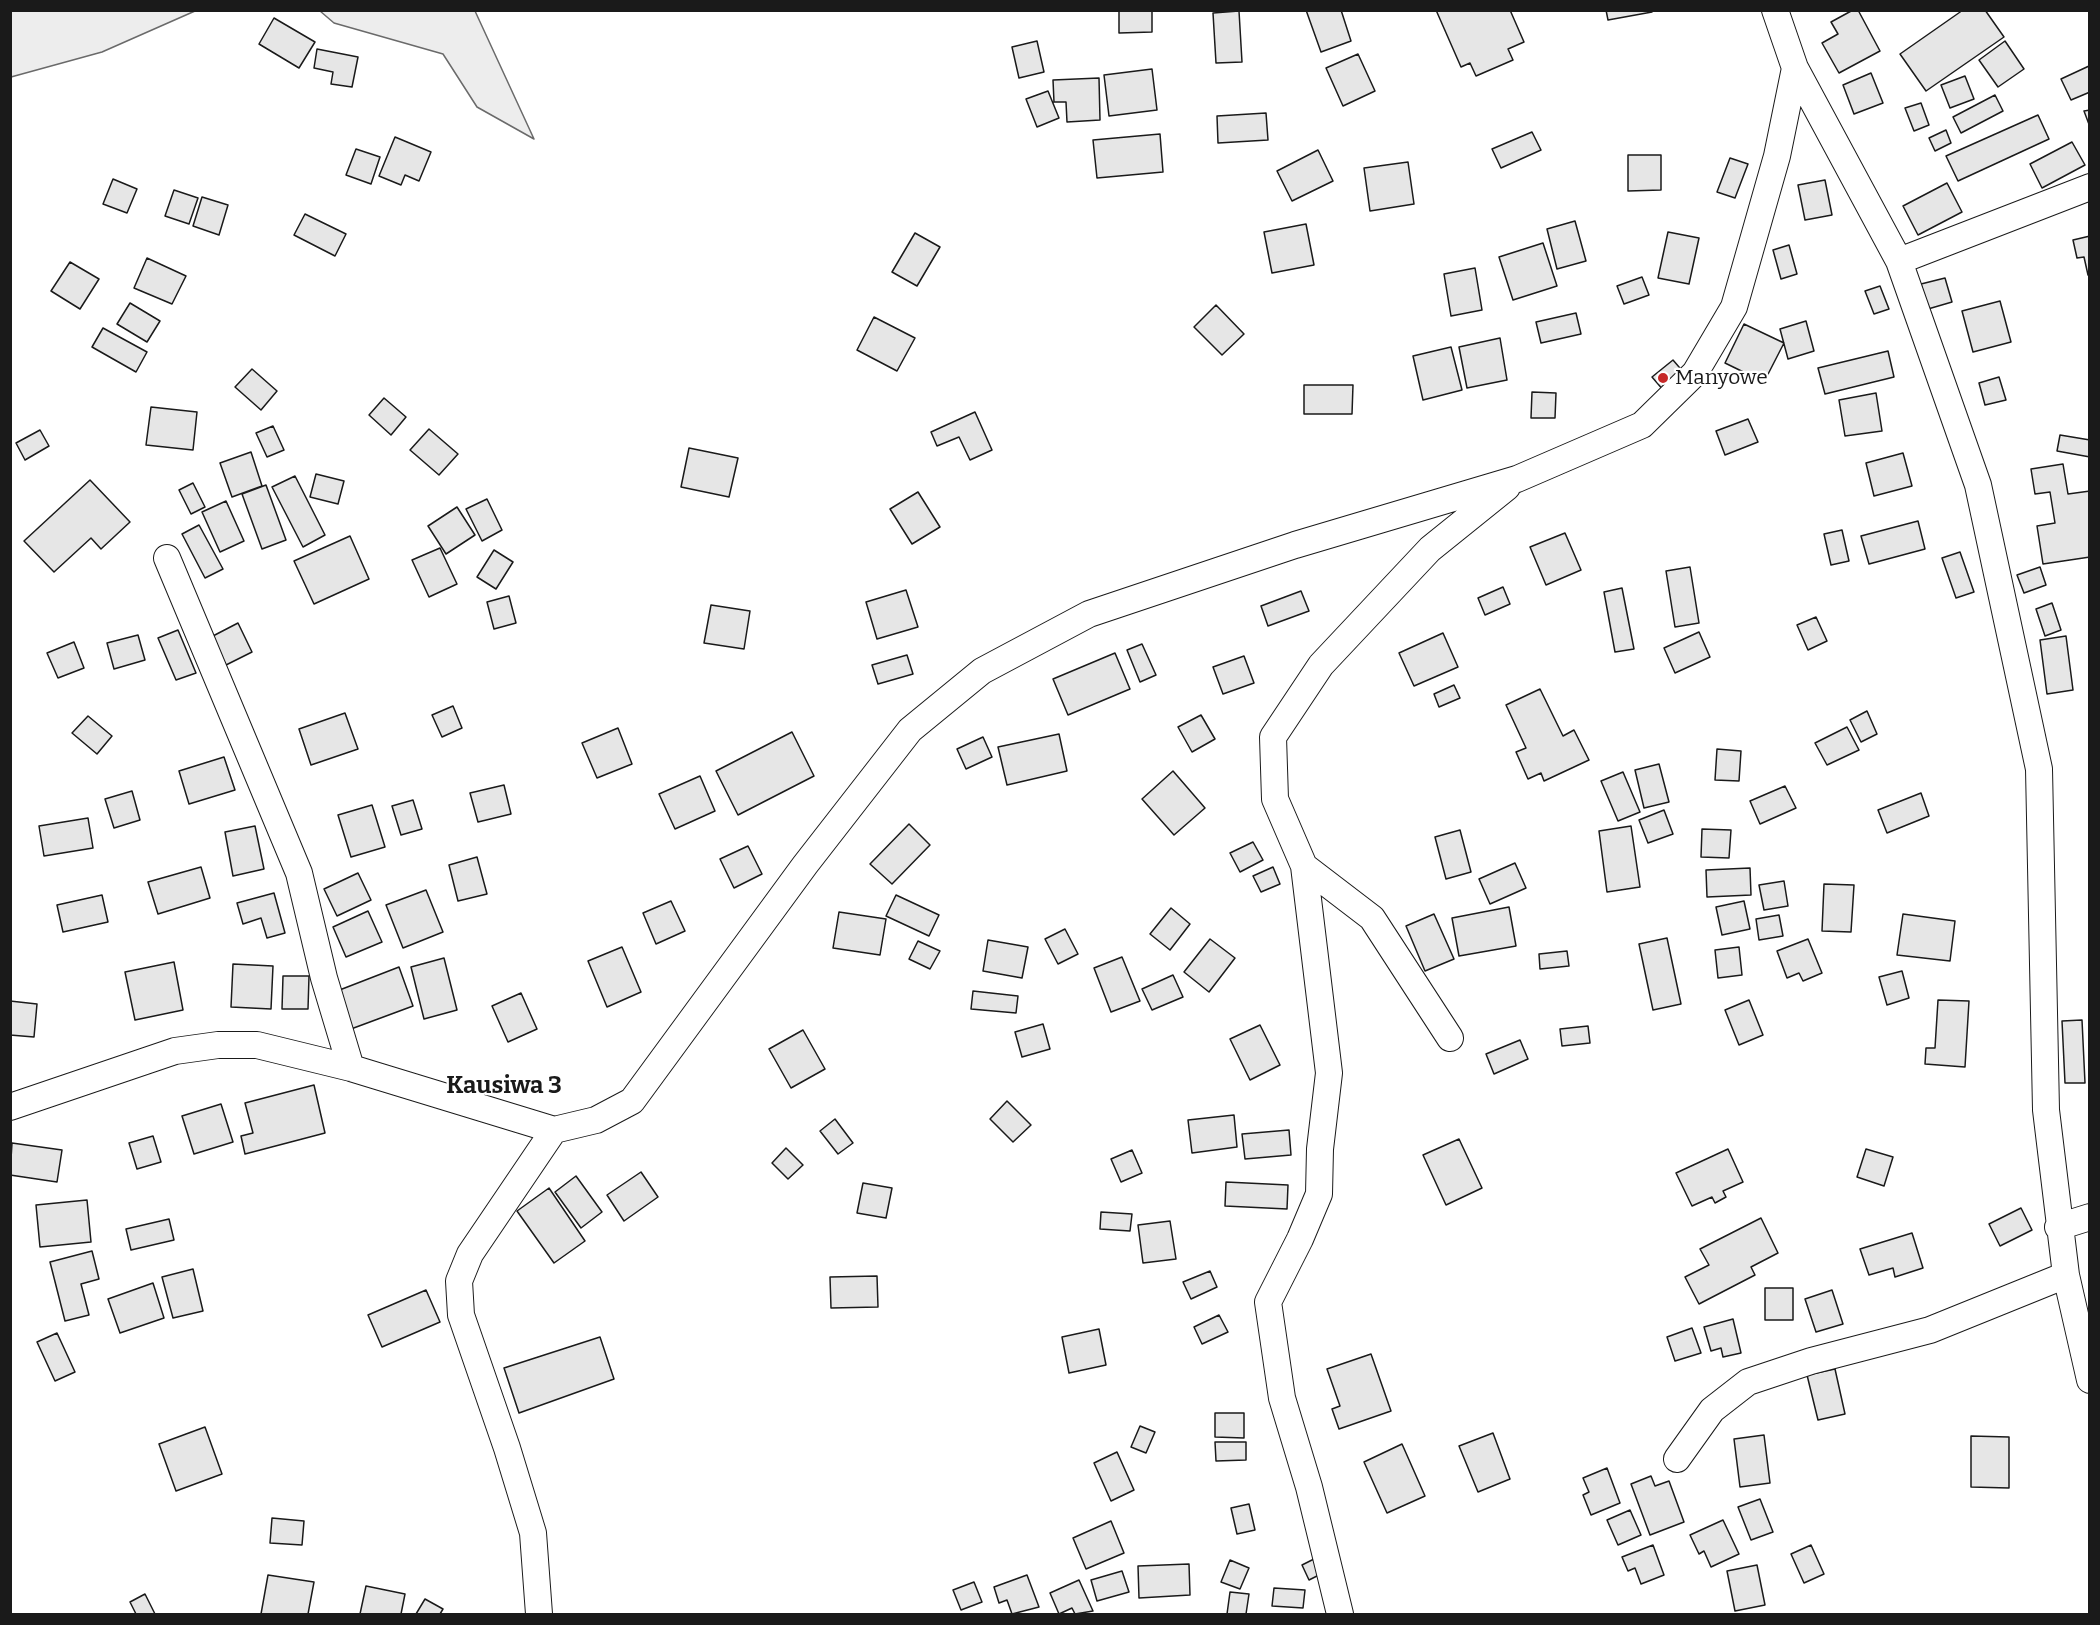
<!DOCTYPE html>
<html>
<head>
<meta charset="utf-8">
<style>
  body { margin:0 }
  #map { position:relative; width:2100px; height:1625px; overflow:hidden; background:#fff; font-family:Bitter,serif }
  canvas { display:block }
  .frame { position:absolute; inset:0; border:12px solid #1a1a1a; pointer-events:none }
</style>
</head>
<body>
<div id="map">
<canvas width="2100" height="1625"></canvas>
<div class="frame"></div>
</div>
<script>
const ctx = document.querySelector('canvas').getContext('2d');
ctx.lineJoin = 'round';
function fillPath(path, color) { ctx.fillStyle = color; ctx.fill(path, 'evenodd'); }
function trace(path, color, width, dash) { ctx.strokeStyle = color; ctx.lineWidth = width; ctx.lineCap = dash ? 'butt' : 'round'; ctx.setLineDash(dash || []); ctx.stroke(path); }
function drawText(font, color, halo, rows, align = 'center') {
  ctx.font = font + ' Bitter,serif'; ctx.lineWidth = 4.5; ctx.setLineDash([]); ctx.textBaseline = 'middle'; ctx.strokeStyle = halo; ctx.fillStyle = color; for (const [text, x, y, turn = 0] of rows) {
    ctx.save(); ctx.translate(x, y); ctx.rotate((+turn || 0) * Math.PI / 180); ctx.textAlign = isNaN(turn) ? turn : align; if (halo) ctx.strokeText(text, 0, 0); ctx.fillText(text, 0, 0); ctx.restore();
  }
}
const built = new Path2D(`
  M11,10H195V11L102,52L11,77Z
  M320,11H475L534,139L477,107L443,54L334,23Z`);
fillPath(built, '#ededed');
trace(built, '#6a6a6a', 1.5);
const building = new Path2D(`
  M1119,10H1152V32L1119,33Z
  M1306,10H1341L1351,41L1321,52Z
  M1436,10H1510L1524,42L1508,49L1513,60L1476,76L1470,63L1461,67Z
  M1606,10H1652V12L1608,20Z
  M1853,10H1858L1880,51L1839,73L1822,43L1838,34L1831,22Z
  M1963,10H1985L2004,37L1926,91L1900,54Z
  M1239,11L1242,62L1216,63L1213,13Z
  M274,18L315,42L299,68L259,44Z
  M1037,41L1044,72L1019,78L1012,47Z
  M2005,41L2024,69L1998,87L1979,60Z
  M317,49L358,57L352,87L331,84L333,72L314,68Z
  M1358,54L1375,91L1343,106L1326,68Z
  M2089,66L2090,92L2071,100L2061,79Z
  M1152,69L1157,110L1109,116L1104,75Z
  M1871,73L1883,103L1854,114L1843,85Z
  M1965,76L1974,99L1950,108L1941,85Z
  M1099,78L1100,120L1067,122L1066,102H1054L1053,80Z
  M1048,91L1059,118L1037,127L1026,99Z
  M1995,95L2003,111L1961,133L1953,117Z
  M1921,103L1929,125L1914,131L1905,108Z
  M2090,110V127L2084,111Z
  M1266,113L1268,140L1218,143L1217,116Z
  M2038,115L2049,139L1958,181L1946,156Z
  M1946,130L1951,143L1935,151L1929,138Z
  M1532,132L1541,150L1501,168L1492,149Z
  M1160,134L1163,172L1097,178L1093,140Z
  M395,137L431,152L419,181L405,175L401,185L379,176Z
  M2072,142L2085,165L2042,188L2030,164Z
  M356,149L380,157L371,184L346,175Z
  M1318,150L1333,181L1292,201L1277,171Z
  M1628,155H1661V190L1628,191Z
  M1730,158L1748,164L1735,198L1717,192Z
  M1408,162L1414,204L1370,211L1364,168Z
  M113,179L137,189L127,213L103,204Z
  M1825,180L1832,215L1805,220L1798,185Z
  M1947,183L1962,212L1918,235L1903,206Z
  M174,190L198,198L189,224L165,216Z
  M202,197L228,205L219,235L193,226Z
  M305,214L346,234L335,256L294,235Z
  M1575,221L1586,261L1557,269L1547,229Z
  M1306,224L1314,265L1272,273L1264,232Z
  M1668,232L1699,238L1689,284L1658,278Z
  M915,233L940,247L917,286L892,272Z
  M2090,236V275H2088L2084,257L2077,258L2073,240Z
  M1543,243L1557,286L1513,300L1499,257Z
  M1789,245L1797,274L1781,279L1773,250Z
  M147,258L186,276L172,304L134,288Z
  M70,262L99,279L80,309L51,291Z
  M1475,268L1482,310L1451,316L1444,274Z
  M1642,277L1649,295L1624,304L1617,286Z
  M1945,278L1952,302L1928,309L1921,284Z
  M1880,286L1889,309L1874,314L1865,291Z
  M2000,301L2011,342L1973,352L1962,311Z
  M130,303L160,321L147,342L117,324Z
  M1216,305L1244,334L1222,355L1194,327Z
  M1576,313L1581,334L1541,343L1536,322Z
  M874,317L915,338L897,371L857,350Z
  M1806,321L1814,351L1788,359L1780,329Z
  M1744,324L1784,343L1764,382L1725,363Z
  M103,328L147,352L136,372L92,347Z
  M1500,338L1507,380L1467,388L1459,347Z
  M1451,347L1462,390L1423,400L1413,356Z
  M1888,351L1894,377L1825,394L1818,368Z
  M1673,360L1685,374L1664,391L1652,377Z
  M252,369L277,391L261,410L235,387Z
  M1999,377L2006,400L1985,405L1979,383Z
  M1304,385H1353L1352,414H1304Z
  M1532,392L1556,393L1555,418H1531Z
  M1876,393L1882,431L1845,436L1839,400Z
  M384,398L406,417L391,435L369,415Z
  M151,407L197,412L193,450L146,445Z
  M975,412L992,450L970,460L959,437L937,446L931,432Z
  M1748,419L1758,442L1725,455L1716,431Z
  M273,426L284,450L267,457L256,433Z
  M429,429L458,454L439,475L410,450Z
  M40,430L49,446L25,460L16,443Z
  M2060,435L2090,440V457L2057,451Z
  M689,448L738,458L729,497L681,487Z
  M251,452L262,486L232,497L220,463Z
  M1903,453L1912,486L1874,496L1866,463Z
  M2063,464L2068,494L2090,491V557L2043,564L2037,526L2055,523L2050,492L2035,494L2031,469Z
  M316,474L344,481L338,504L310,497Z
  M295,476L325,535L303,547L272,487Z
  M90,480L130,522L101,549L91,538L54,572L24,541Z
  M193,483L205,507L191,514L179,490Z
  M266,485L286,540L262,549L242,494Z
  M918,492L940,527L912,544L890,509Z
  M487,499L502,530L482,541L466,509Z
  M226,501L244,541L220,552L202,512Z
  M457,507L475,535L446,554L428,526Z
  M1918,521L1925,549L1869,564L1861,536Z
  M199,525L223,569L205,578L182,534Z
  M1842,530L1849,561L1831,565L1824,534Z
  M1565,533L1581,570L1546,585L1530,547Z
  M350,536L369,579L314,604L294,561Z
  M440,548L457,584L429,597L412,560Z
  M494,550L513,562L496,589L477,577Z
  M1960,552L1974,592L1956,598L1942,558Z
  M1690,567L1699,623L1675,627L1666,571Z
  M2040,567L2046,585L2024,593L2017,575Z
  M1503,587L1510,604L1485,615L1478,598Z
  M1622,588L1634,649L1615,652L1604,592Z
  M906,590L918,627L877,639L866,602Z
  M1301,591L1309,611L1268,626L1261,606Z
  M509,596L516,623L494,629L487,602Z
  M2052,603L2061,630L2045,636L2036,609Z
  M711,605L750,611L744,649L704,643Z
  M1816,617L1827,641L1808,650L1797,625Z
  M238,623L252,652L226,665L211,637Z
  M178,630L196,673L176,680L158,638Z
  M1699,632L1710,657L1675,673L1664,648Z
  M1443,633L1458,667L1414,686L1399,653Z
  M138,635L145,660L114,669L107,643Z
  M2066,636L2073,690L2047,694L2040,640Z
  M74,642L84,668L58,678L47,653Z
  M1142,644L1156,675L1140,682L1127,650Z
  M1115,653L1130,689L1068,715L1053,679Z
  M907,655L913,674L878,684L872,665Z
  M1244,656L1254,683L1223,694L1213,667Z
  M1454,685L1460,698L1439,707L1434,694Z
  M1540,689L1563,736L1574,730L1589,760L1544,781L1541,773L1528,779L1516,752L1526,748L1506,705Z
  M453,706L462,728L442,737L432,715Z
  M1867,711L1877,734L1861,742L1850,720Z
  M345,713L358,749L311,765L299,729Z
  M1201,715L1215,739L1192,752L1178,727Z
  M88,716L112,736L97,754L72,733Z
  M1847,727L1859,750L1827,765L1815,743Z
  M618,728L632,764L597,778L582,743Z
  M792,732L814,776L738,815L716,771Z
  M1059,734L1067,771L1007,785L998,747Z
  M983,737L992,757L966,769L957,749Z
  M1717,749L1741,751L1739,781L1715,780Z
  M224,757L235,790L189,804L179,771Z
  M1659,764L1669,802L1644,808L1635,770Z
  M1173,771L1205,808L1174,835L1142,799Z
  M1623,772L1640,812L1618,821L1601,781Z
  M700,776L715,811L675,829L659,794Z
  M504,785L511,814L478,822L470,793Z
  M1785,786L1796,808L1760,824L1750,801Z
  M132,791L140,820L114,828L105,799Z
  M1921,793L1929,816L1887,833L1878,810Z
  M413,800L422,829L401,835L392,806Z
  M372,805L385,847L351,857L338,815Z
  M1664,810L1673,834L1648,843L1639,820Z
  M88,818L93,848L44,856L39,826Z
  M909,824L930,845L892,884L870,864Z
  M255,826L264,869L233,876L225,832Z
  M1631,826L1640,887L1607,892L1599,831Z
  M1702,829L1731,830L1729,858L1701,857Z
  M1460,830L1471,872L1446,879L1435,837Z
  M1253,842L1263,860L1240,872L1230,853Z
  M748,846L762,874L734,888L720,859Z
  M477,857L487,894L458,901L449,865Z
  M1515,863L1526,888L1490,904L1479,879Z
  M201,867L210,898L158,914L148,882Z
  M1273,867L1280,884L1261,892L1253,876Z
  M1750,868L1751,895L1707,897L1706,870Z
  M358,873L371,900L337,916L324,889Z
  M1784,881L1788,906L1764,910L1759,885Z
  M1824,884L1854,885L1851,932L1822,931Z
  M426,890L443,932L403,948L386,905Z
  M274,893L285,933L267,938L261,918L243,924L237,903Z
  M102,895L108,922L63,932L57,905Z
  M896,895L939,915L929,936L886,916Z
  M671,901L685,931L656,944L643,913Z
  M1744,901L1750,929L1722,935L1716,907Z
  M1509,907L1516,946L1459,956L1452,918Z
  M1171,908L1190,924L1170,950L1150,934Z
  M368,911L382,942L346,957L333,927Z
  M839,912L886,919L880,955L833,948Z
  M1434,914L1454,959L1425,971L1406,926Z
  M1903,914L1955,921L1950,961L1897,955Z
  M1779,915L1783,936L1759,940L1756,919Z
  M1065,929L1078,954L1058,964L1045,939Z
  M1667,938L1681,1004L1653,1010L1639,944Z
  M1210,939L1235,958L1209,992L1184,972Z
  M1808,939L1822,973L1803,981L1799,973L1787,978L1777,951Z
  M988,940L1028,947L1022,978L983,971Z
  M918,941L940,951L930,969L909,959Z
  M622,947L641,992L607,1007L588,961Z
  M1739,947L1742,975L1718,978L1715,950Z
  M1567,951L1569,966L1540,969L1539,954Z
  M1122,957L1140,1001L1111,1012L1094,968Z
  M444,958L457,1010L424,1019L411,967Z
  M174,962L183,1010L135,1020L125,972Z
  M233,964L273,966L271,1009L231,1007Z
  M399,967L413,1006L351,1029L337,991Z
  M1902,971L1909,998L1887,1005L1879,977Z
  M1173,975L1183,997L1152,1010L1142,989Z
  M283,976H309L308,1009H282Z
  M973,991L1018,996L1016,1013L971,1009Z
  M521,993L537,1029L508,1042L492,1006Z
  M1749,1000L1763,1035L1739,1045L1725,1010Z
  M1938,1000L1969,1001L1965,1067L1925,1064L1926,1048H1935Z
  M10,1001L37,1004L34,1037L10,1035Z
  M2082,1020L2085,1083H2065L2062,1021Z
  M1043,1024L1050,1049L1022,1057L1015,1032Z
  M1260,1025L1280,1065L1250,1080L1230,1039Z
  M1588,1026L1590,1043L1562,1046L1560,1029Z
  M803,1030L825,1069L791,1088L769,1049Z
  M1520,1040L1528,1059L1494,1074L1486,1054Z
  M314,1085L325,1133L245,1154L241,1136L253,1133L245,1103Z
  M1007,1101L1031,1125L1013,1142L990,1119Z
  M221,1104L233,1142L194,1154L182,1116Z
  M1234,1115L1237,1147L1192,1153L1188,1120Z
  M835,1119L853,1143L838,1154L820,1131Z
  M1289,1130L1291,1155L1245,1159L1242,1134Z
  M153,1136L161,1162L137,1169L129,1143Z
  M1459,1139L1482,1188L1446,1205L1423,1155Z
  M12,1143L62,1150L57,1182L10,1175Z
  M786,1148L803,1165L788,1179L772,1163Z
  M1728,1149L1743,1182L1723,1191L1726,1197L1715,1203L1712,1197L1692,1206L1676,1173Z
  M1866,1149L1893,1157L1884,1186L1857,1177Z
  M1132,1150L1142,1173L1121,1182L1111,1159Z
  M641,1172L658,1197L624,1221L607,1195Z
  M576,1176L602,1212L581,1228L555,1192Z
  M1226,1182L1288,1185L1287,1209L1225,1206Z
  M863,1183L892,1188L886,1218L857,1213Z
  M549,1188L585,1241L554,1263L517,1211Z
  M87,1200L91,1242L40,1247L36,1205Z
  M2021,1208L2032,1230L2000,1246L1989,1224Z
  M1101,1212L1132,1214L1130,1231L1100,1229Z
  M1761,1218L1778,1253L1751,1267L1755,1275L1699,1304L1685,1277L1709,1265L1700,1249Z
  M169,1219L174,1240L131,1250L126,1229Z
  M1170,1221L1176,1259L1143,1263L1138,1225Z
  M1912,1233L1923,1268L1895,1277L1893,1268L1869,1275L1860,1249Z
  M92,1251L99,1279L81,1284L89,1315L65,1321L50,1262Z
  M193,1269L203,1311L173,1318L162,1277Z
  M1210,1271L1217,1287L1191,1299L1183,1282Z
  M877,1276L878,1307L831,1308L830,1277Z
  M153,1283L164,1318L120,1333L108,1299Z
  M1765,1288H1793V1320H1765Z
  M426,1290L440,1322L382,1347L368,1315Z
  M1832,1290L1843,1324L1816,1332L1805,1299Z
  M1219,1315L1228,1332L1202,1344L1194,1327Z
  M1733,1319L1741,1353L1723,1357L1721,1348L1711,1351L1704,1327Z
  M1692,1328L1701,1353L1675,1361L1667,1337Z
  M1099,1329L1106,1365L1069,1373L1062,1337Z
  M57,1333L75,1372L55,1381L37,1342Z
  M600,1337L614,1379L519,1413L504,1368Z
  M1371,1354L1391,1411L1339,1429L1332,1409L1340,1406L1327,1369Z
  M1835,1369L1845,1414L1818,1420L1807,1375Z
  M1215,1413H1244V1438L1215,1437Z
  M1140,1426L1155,1432L1146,1453L1131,1447Z
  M205,1427L222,1474L176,1491L159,1444Z
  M1493,1433L1510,1479L1478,1492L1459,1446Z
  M1764,1435L1770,1483L1740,1487L1734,1439Z
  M1971,1436L2009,1437V1488L1971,1487Z
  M1215,1442H1246V1460L1216,1461Z
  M1402,1444L1425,1496L1387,1513L1364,1462Z
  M1117,1452L1134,1490L1111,1501L1094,1463Z
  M1607,1468L1620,1503L1591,1515L1583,1495L1589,1492L1583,1478Z
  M1651,1476L1655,1486L1669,1481L1684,1522L1650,1535L1631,1484Z
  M1760,1499L1773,1532L1751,1540L1738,1507Z
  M1249,1504L1255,1530L1237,1534L1231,1508Z
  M1630,1510L1641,1535L1618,1545L1607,1520Z
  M272,1518L304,1521L302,1545L270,1543Z
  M1723,1520L1739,1554L1711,1567L1704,1551L1699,1554L1690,1535Z
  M1111,1521L1124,1553L1086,1569L1073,1538Z
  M1653,1545L1664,1575L1641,1584L1635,1568L1628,1571L1622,1557Z
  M1811,1545L1824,1574L1804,1583L1791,1554Z
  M1316,1558L1323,1573L1309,1580L1302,1565Z
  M1230,1560L1249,1568L1240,1589L1221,1582Z
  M1189,1564L1190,1595L1139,1598L1138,1566Z
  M1757,1565L1765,1605L1735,1611L1727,1571Z
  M1122,1571L1129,1592L1097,1601L1091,1580Z
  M268,1575L314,1582L308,1614H261Z
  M1027,1575L1039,1607L1012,1614L1007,1600L999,1603L994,1587Z
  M1079,1580L1093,1611L1075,1614L1072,1608L1059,1614L1050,1593Z
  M974,1582L982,1602L961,1610L953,1590Z
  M366,1586L405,1594L401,1614H360Z
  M1274,1588L1305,1590L1303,1608L1272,1606Z
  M1230,1592L1249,1594L1246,1614H1227Z
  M145,1594L155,1614H136L130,1602Z
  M425,1599L443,1609L440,1614H416Z`);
fillPath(building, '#e6e6e6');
trace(building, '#1a1a1a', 1.5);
const street = new Path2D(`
  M1775,10L1795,68L1899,261L1978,485L2039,769L2046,1110L2066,1275L2090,1380
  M1899,261L2090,187
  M167,558L299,873L324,978L351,1068
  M1304,866L1329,1073L1320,1149L1319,1194L1300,1239L1268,1302L1282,1398L1309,1487L1340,1614
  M1450,1038L1372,918L1304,866L1275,799L1273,737L1321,665L1430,549L1507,487
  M10,1107L175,1051L218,1045H257L351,1068L554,1130L596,1120L632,1101L805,865L910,730L982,671L1089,614L1295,545L1517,479L1642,425L1695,373L1734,307L1777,156L1795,68
  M2058,1227L2090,1217
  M1677,1459L1712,1410L1748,1382L1811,1361L1930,1330L2066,1275
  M539,1614L533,1533L507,1448L461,1315L459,1281L470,1254L554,1130`);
trace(street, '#1a1a1a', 28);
trace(street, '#fff', 26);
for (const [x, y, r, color] of [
  [1663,378,6,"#c62828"]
]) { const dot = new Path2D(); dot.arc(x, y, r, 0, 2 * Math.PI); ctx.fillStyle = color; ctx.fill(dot); trace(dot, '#fff', 2); }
drawText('21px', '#1a1a1a', '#fff', [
  ["Manyowe",1675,378]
], 'left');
drawText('bold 24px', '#1a1a1a', '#fff', [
  ["Kausiwa 3",504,1086]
]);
</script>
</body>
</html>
